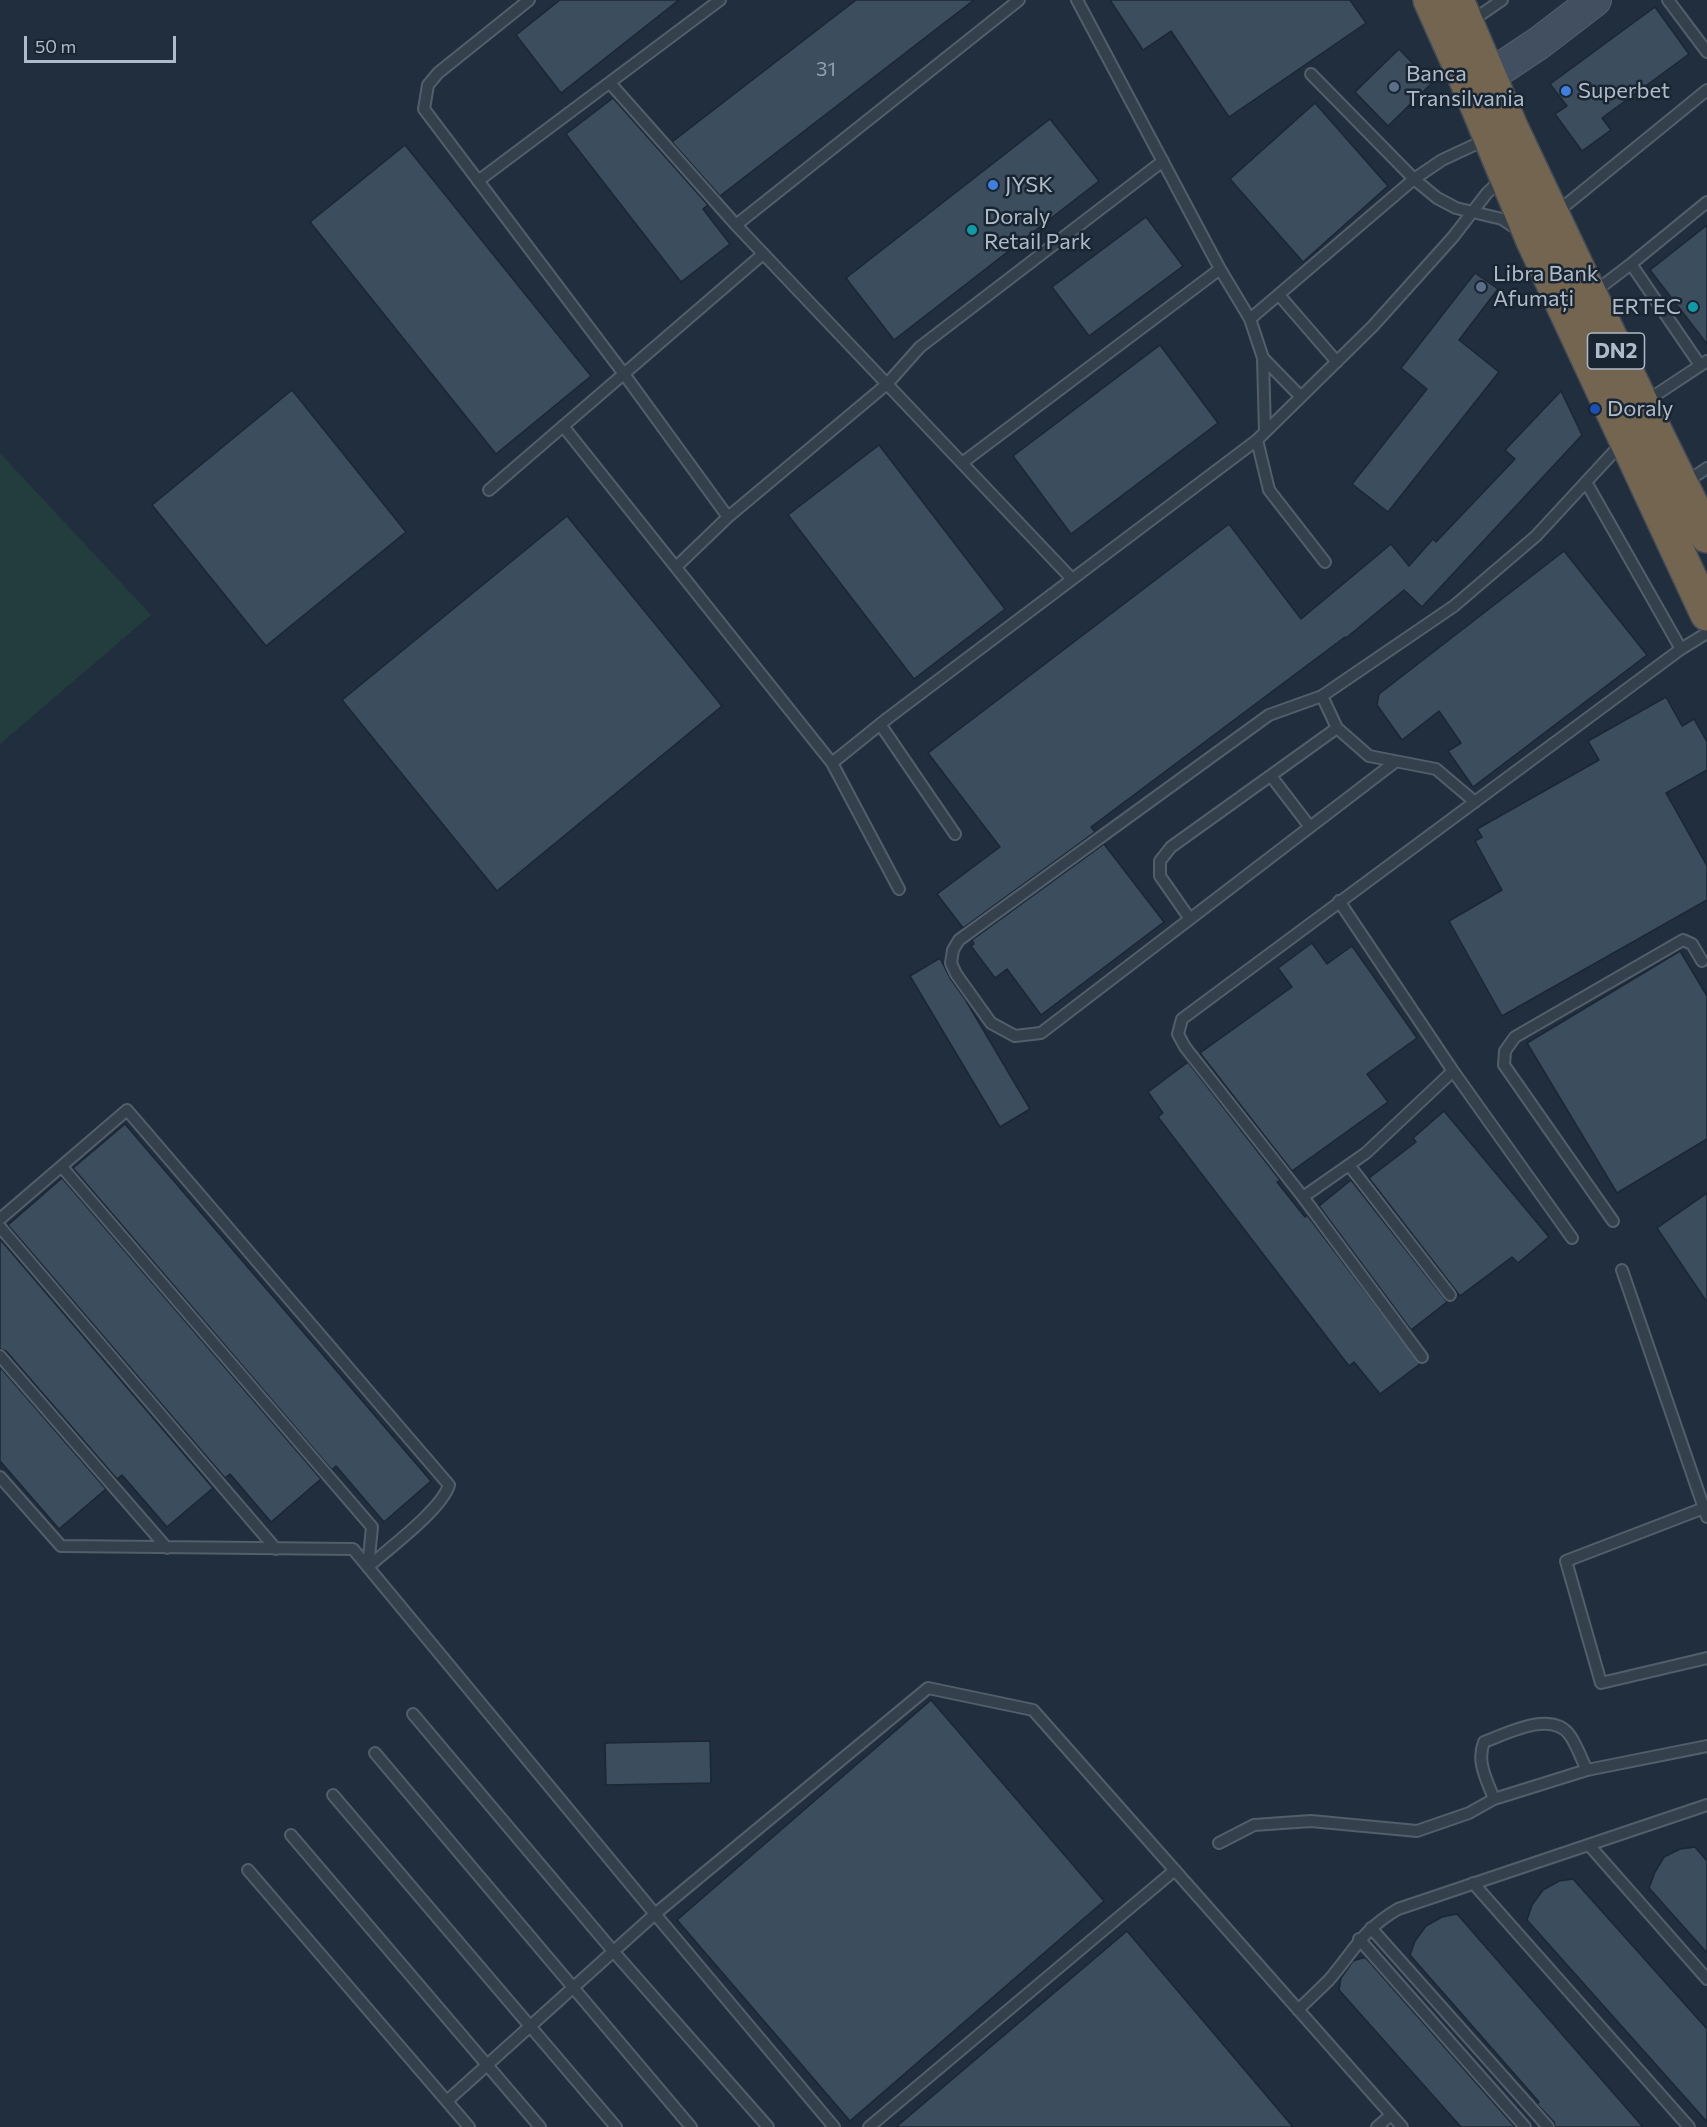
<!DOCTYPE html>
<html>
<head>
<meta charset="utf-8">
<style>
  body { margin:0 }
  #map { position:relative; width:1707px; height:2127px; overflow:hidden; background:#212e3d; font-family:Commissioner,sans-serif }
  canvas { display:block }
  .scale { position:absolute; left:24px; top:36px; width:152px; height:27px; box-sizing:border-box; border:3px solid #b0bbc9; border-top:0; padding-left:8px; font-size:18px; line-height:21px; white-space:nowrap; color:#b0bbc9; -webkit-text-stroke:4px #1a2532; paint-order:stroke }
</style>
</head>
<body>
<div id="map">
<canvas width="1707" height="2127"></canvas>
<div class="scale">50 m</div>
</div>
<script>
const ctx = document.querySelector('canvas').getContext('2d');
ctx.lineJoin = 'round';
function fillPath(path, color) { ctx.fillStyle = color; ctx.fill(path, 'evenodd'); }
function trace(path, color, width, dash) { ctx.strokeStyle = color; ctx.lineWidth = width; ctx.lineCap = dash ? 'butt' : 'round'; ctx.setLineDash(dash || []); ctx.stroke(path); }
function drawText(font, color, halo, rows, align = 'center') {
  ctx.font = font + ' Commissioner,sans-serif'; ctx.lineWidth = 5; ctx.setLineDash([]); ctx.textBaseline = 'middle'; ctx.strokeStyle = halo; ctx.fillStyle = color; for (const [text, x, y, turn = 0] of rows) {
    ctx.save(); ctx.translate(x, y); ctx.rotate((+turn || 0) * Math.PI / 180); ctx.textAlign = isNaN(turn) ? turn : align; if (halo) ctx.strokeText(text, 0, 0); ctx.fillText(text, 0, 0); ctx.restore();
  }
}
fillPath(new Path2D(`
  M0,453L151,615L0,744Z`), '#233d3e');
const building = new Path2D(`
  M560,0H679L561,93L516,35Z
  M856,0H974L720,196L672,142Z
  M1110,0H1350L1366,23L1229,117L1171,31L1143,50Z
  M1655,7L1689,54L1602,118L1611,130L1582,151L1555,114L1567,106L1550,84Z
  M1399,49L1432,83L1388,126L1355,92Z
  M613,98L708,205L703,209L730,244L681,282L566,134Z
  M1315,103L1388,186L1303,262L1230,179Z
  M1050,119L1099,181L894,340L846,278Z
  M405,145L591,376L496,454L310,222Z
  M1146,217L1183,266L1089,336L1052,287Z
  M1707,225V344L1650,270Z
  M1475,273L1498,289L1459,340L1499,372L1388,512L1352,484L1427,389L1401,368Z
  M1160,345L1218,423L1071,534L1013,456Z
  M292,390L406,532L266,646L152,505Z
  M1561,391L1582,435L1422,607L1404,590L1346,638L1345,637L1091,827L1095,832L963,928L937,894L1000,847L928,753L1229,524L1301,619L1391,544L1409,566L1433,539L1436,542L1515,459L1505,450Z
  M879,445L1005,609L914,679L788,515Z
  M567,516L722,706L497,891L342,700Z
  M1564,551L1647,655L1473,787L1448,751L1461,743L1439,711L1402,740L1377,705L1379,694Z
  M1666,697L1682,726L1694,719L1707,742V770L1666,793L1707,866V900L1502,1016L1449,921L1502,890L1475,841L1482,837L1477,829L1599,760L1588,741Z
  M1104,844L1164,922L1041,1015L1007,969L995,978L971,946L974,944L972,940Z
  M1312,943L1327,964L1352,946L1417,1038L1367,1074L1388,1102L1292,1171L1200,1053L1292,987L1278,968Z
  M1680,951L1707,996V1139L1617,1193L1527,1043Z
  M940,958L950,978L965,999L1030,1109L1000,1127L910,976Z
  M1188,1062L1280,1180L1277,1182L1305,1217L1307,1215L1420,1364L1380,1394L1354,1362L1349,1366L1158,1117L1163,1113L1148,1092Z
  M1444,1111L1549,1237L1518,1263L1512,1257L1460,1296L1369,1178L1416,1142L1413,1138Z
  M125,1124L431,1481L384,1522L336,1466L332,1470L73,1168Z
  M62,1178L321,1479L271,1522L230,1474L225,1478L8,1225Z
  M1351,1180L1447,1302L1411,1330L1319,1206Z
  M1707,1193V1302L1657,1228Z
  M0,1239L213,1488L167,1527L122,1475L117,1479L6,1351L0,1349Z
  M0,1367L106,1489L59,1529L0,1461Z
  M931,1700L1104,1901L850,2121L677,1920Z
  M710,1741L711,1783L606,1785L605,1743Z
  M1695,1847L1707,1861V1953L1649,1888L1655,1872L1664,1857L1680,1849Z
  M1573,1879L1707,2029V2122L1527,1920L1532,1905L1543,1890L1559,1881Z
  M1457,1914L1643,2127H1555L1554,2122L1537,2104L1539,2102L1410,1955L1415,1941L1426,1926L1442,1917Z
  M1127,1931L1293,2127H896Z
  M1362,1958H1366L1515,2127H1461L1339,1990L1341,1978L1353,1961Z`);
fillPath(building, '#3c4d5d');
trace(building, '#1c2734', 1.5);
const lane = new Path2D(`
  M529,0L438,73L428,85L424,109L624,374L728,517
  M1077,0L1220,269L1250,319L1263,358L1265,432
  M1668,0L1707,52
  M1470,22L1502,0
  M1311,74L1414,179L1437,198L1456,208L1502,219L1519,230
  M610,83L736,225L1072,579
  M478,181L720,0
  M1556,213L1707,90
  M736,225L1019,0
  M1593,293L1631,264
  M1279,295L1337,362
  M1250,319L1414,179L1442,160L1487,139
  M1263,358L1301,397
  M1700,365L1631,264L1707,202
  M1645,402L1707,361
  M563,426L832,763L899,889
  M1257,440L1269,490L1325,562
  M962,463L1220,269
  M1586,482L1681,649
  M1685,483L1707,468
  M489,490L763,254
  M676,567L728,517L887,384L920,347L1163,161
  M1322,696L1337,728L1369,756L1436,769L1475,802
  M880,724L955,834
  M1395,762L1041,1033L1015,1036L991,1023L956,974L951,963L953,950L959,940L1269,715L1322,696L1454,606L1536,536L1623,442
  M832,763L888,718L1257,440L1373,326L1453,237L1487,193L1503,178
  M1271,776L1310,827
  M1339,901L1453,1071L1572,1238
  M1190,919L1160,876V861L1171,847L1337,728
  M1349,1165L1450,1295
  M62,1167L372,1527L368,1567
  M1303,1197L1366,1153L1453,1071
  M0,1219L127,1110L449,1485C442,1509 388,1549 368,1567
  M1613,1221L1504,1065L1505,1051L1515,1037L1683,940L1692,944L1702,961
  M0,1227L276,1549
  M1622,1270L1707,1517
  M0,1356L167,1548
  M1422,1357L1303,1197L1185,1047L1178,1034L1182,1019L1681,649L1707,633
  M0,1477L61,1546L353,1549L655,1914L834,2127
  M1704,1508L1566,1561L1601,1683L1707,1658
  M413,1714L613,1951L768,2127
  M375,1753L691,2127
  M333,1795L616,2127
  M1494,1799C1487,1780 1476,1762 1484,1742C1506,1734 1549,1711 1568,1733C1576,1742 1581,1759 1587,1770
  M291,1835L540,2127
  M1219,1843L1254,1825L1311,1821L1417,1831L1469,1813L1494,1799L1587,1770L1707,1746
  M1589,1845L1707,1979
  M248,1870L469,2127
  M1473,1883L1689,2127
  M1371,1928L1548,2127
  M1359,1939L1525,2127
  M1298,2010C1308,2000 1319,1990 1329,1980C1354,1951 1362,1930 1398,1909L1707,1805
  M447,2101L655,1914L928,1688L1033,1710L1402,2127
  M869,2127L1175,1870
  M1377,2127L1391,2115`);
const secondary = new Path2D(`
  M1470,89L1539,43L1595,0`);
const highway = new Path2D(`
  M1430,0L1470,89L1533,241L1707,614
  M1457,0L1512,129L1642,404L1707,536`);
trace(lane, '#535e6b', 14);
trace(secondary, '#535e6b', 34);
trace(highway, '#404b58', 36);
trace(lane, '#35404d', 10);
trace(secondary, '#424f61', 32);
trace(highway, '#746551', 33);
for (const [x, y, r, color] of [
  [1394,87,6,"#5c6f8a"],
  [1566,91,6,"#3f7fe0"],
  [993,185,6,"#3f7fe0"],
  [972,230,6,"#0f9aa8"],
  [1481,287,6,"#5c6f8a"],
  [1693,307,6,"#0f9aa8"],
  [1595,409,6,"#1a4fb4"]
]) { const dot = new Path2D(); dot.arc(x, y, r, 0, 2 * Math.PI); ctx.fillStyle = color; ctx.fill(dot); trace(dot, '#1a2532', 2); }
drawText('20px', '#93a0ae', null, [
  ["31",826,69]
]);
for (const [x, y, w] of [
  [1616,351,57]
]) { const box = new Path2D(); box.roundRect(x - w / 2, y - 18, w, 36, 4.5); ctx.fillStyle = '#1a2532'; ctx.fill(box); trace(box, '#b0bbc9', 1.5); }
drawText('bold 21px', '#b0bbc9', null, [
  ["DN2",1616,351]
]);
drawText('22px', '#b0bbc9', '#1a2532', [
  ["Banca",1406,74],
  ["Transilvania",1406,99],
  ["Superbet",1578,91],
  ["JYSK",1005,185],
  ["Doraly",984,217],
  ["Retail Park",984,242],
  ["Libra Bank",1493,274],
  ["Afumați",1493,299],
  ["ERTEC",1681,307,"right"],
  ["Doraly",1607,409]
], 'left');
</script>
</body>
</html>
